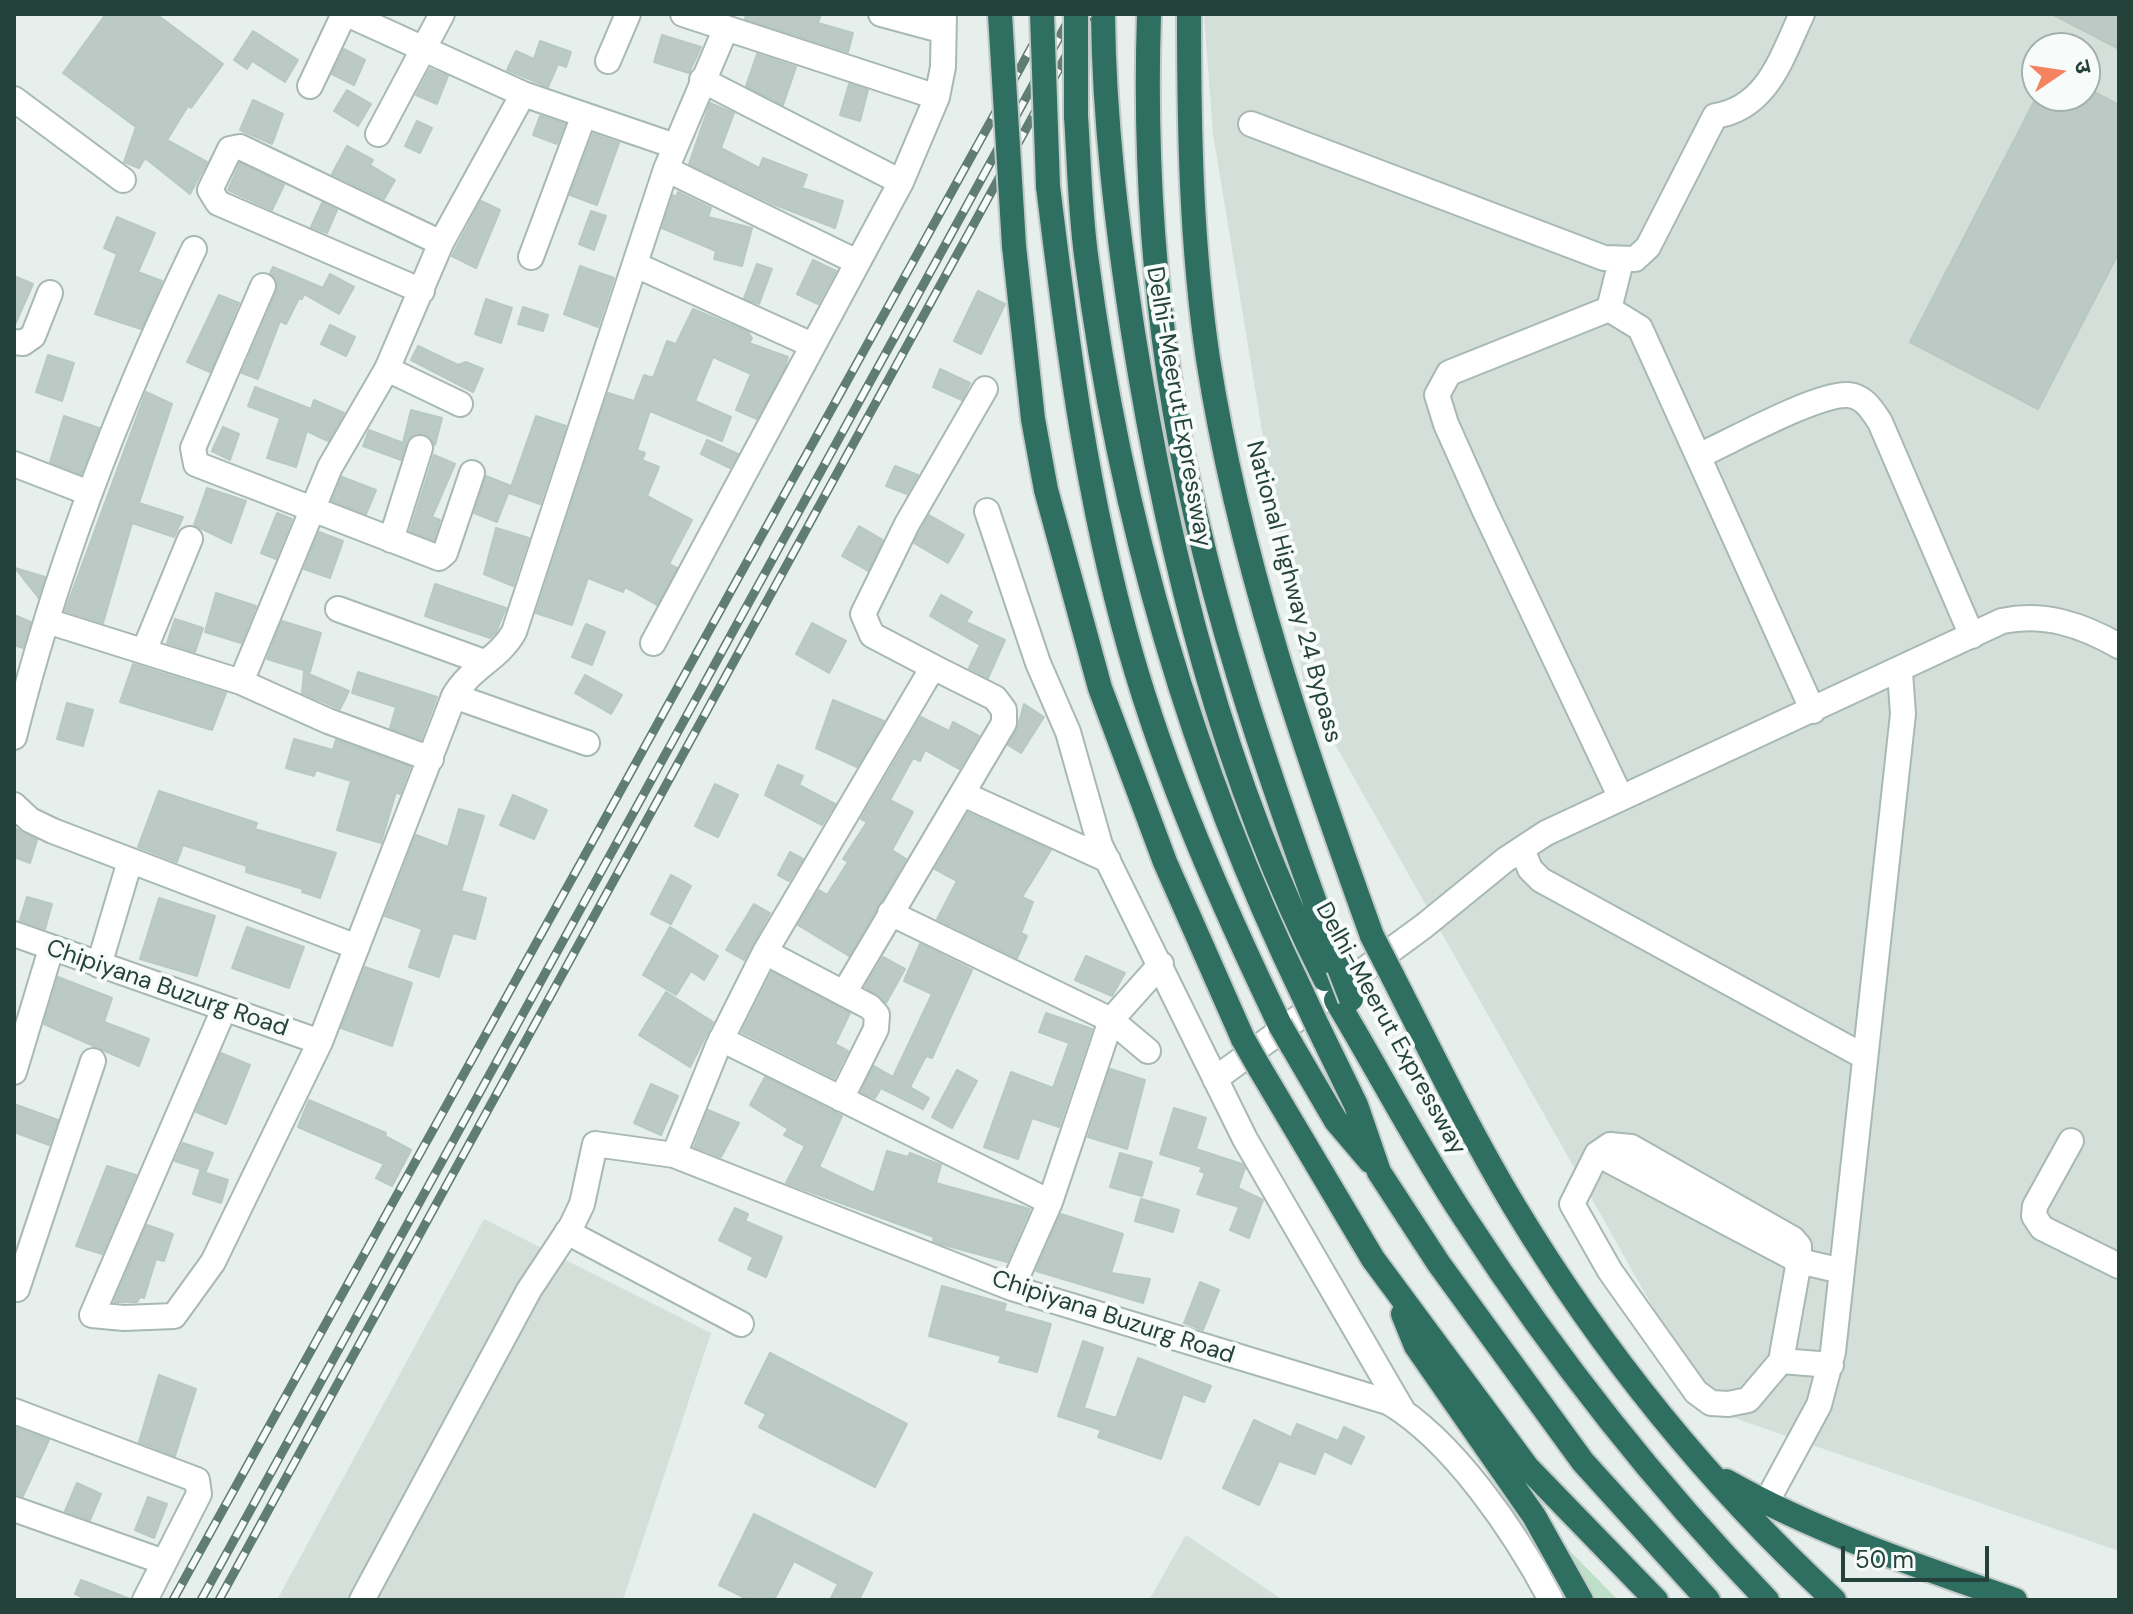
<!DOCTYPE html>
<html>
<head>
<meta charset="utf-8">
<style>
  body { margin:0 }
  #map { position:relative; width:2133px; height:1614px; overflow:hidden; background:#e6efeb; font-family:"DM Sans","Noto Sans Devanagari",sans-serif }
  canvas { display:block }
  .frame { position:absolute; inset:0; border:16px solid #24423a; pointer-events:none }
  .north { position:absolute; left:2021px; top:32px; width:80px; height:80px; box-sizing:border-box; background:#f7fbf9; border:2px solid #a3b1ad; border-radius:50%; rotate:77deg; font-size:22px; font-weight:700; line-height:32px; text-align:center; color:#24423a }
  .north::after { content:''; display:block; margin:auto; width:28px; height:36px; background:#f4845f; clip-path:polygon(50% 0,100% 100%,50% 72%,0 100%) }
  .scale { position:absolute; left:1841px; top:1546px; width:148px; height:36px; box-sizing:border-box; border:4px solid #24423a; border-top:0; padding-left:10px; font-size:24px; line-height:28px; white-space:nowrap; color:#24423a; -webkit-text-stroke:6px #f7fbf9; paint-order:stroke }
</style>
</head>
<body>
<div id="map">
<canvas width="2133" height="1614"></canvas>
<div class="frame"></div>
<div class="north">उ</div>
<div class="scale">50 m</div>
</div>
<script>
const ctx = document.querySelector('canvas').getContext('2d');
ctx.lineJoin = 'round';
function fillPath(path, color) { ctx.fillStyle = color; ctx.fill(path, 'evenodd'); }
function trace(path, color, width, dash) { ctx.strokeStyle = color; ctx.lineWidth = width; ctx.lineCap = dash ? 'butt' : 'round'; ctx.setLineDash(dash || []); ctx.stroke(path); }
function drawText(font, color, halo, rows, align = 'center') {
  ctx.font = font + ' "DM Sans",sans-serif'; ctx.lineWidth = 8; ctx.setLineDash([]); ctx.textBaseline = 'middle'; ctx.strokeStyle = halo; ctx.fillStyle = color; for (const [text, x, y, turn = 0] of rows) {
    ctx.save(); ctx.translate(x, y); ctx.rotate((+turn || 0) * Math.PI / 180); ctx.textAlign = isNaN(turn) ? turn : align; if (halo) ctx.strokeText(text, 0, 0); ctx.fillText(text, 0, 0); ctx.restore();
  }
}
fillPath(new Path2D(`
  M1204,14H2119V1551L1711,1410L1305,691L1213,134ZM2037,48H2085V96H2037Z
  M484,1219L711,1333L623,1600H277Z
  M1186,1535L1283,1600H1149Z`), '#d4dfda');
fillPath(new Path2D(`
  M1557,1538L1618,1600H1590Z`), '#bfe0c8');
const building = new Path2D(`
  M106,14H156L223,64L191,108L188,106L167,140L207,162L190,194L145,158L139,168L124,162L136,127L63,73Z
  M746,14H821L818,23L853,33L848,52L745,19Z
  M2052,14H2119V49Z
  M253,31L298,60L285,82L252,61L247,69L234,60Z
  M662,35L701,47L689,73L654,62Z
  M540,41L571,52L566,67L558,64L548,87L507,70L516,51L534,59Z
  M344,49L365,60L354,85L332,74Z
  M757,54L796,67L783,105L746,86Z
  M430,69L448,76L437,104L416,95Z
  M849,84L868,90L860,121L840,115Z
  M2085,87L2119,105V252L2038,409L1910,342L2037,96H2085Z
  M347,90L371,104L358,126L334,111Z
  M253,100L283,114L272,144L240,130Z
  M710,103L734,113L721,148L759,168L763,158L807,175L802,188L843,201L835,228L773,204L689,164Z
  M540,116L565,124L557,144L533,135Z
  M417,121L432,128L420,153L405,146Z
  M593,134L619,143L597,205L570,195Z
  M347,146L373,160L370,165L395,180L384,199L332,174Z
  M240,163L284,185L272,210L228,190Z
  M678,192L711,208L708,217L752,228L742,266L714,259L716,251L662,228L673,195L676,197Z
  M481,201L500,210L476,268L452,256Z
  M322,203L337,210L327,233L311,227Z
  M591,211L606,216L594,250L579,244Z
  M117,217L155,233L138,272L162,281L141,329L95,314L117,254L104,248Z
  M813,260L836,271L818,304L797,294Z
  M757,264L772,269L759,304L744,298Z
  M580,266L614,278L598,327L564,314Z
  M273,267L323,288L330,274L354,287L339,314L304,294L302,299L299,298L286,324L280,321L258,379L242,373L277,291L278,284L270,273Z
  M14,276L33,284L14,327Z
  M978,291L1005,304L981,354L954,341Z
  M219,295L239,303L210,372L187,362Z
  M486,299L512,308L501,343L475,334Z
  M523,307L548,315L543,331L518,324Z
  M693,309L748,332L752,338L749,343L788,357L785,367L757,419L736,410L751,374L713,357L695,401L731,417L722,441L650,411L637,450L645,453L642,460L659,467L647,496L692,520L669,564L677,568L657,605L625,587L623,592L588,578L572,625L536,613L608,393L634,401L644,375L653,378L667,341L676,344Z
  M330,325L355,337L346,356L321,344Z
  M418,346L458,365L466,362L483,369L473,392L411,360Z
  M48,355L74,363L62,401L36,392Z
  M940,369L970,383L962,400L933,387Z
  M255,387L311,409L314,400L344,413L328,441L307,431L296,467L267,458L280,418L248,406Z
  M146,392L172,404L139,503L183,517L174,537L132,523L103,623L65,611Z
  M411,410L442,418L435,445L425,434H416L406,443L401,460L363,446L369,430L403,443Z
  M64,416L99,428L81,474L50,462Z
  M536,416L566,426L540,504L509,493Z
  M223,427L239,434L230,460L212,451Z
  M707,440L738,454L730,468L701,454Z
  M434,455L455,464L432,517L440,520L434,540L410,531Z
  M895,466L918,475L907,494L886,486Z
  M486,476L511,486L497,522L474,513Z
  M342,477L376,490L366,514L332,501Z
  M207,488L246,501L231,543L194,525Z
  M277,513L292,519L276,559L261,553Z
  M929,515L964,535L948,563L914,543Z
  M859,526L883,540L868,571L842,556Z
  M496,528L529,538L513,586L484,574Z
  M319,532L343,541L330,578L304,569Z
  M15,568L45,577L38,598V597Z
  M435,584L506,608L496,632L490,638L425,616Z
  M216,593L256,606L241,643L205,632Z
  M941,595L972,612L966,622L1005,640L988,678L969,668L980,645L930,616Z
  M14,615L31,622L23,648L14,645Z
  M175,619L203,628L195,652L167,643Z
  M282,621L321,633L310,672L267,659Z
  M812,623L846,641L829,673L796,654Z
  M586,624L605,632L592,665L572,657Z
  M133,664L226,693L212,730L120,702Z
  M304,672L349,691L340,709L302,693Z
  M358,672L437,697L421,739L390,728L396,707L352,693Z
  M585,675L622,695L611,714L575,693Z
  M833,700L884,721L857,767L816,748Z
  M67,703L93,710L83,746L57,739Z
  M1024,704L1044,717L1021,753L1008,745L1017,730Z
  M921,717L949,731L953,722L979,736L959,769L925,750L920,761L913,758L890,800L913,812L892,850L906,859L849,956L798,925L819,890L827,895L848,862L843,859L867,822L861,819Z
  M294,739L333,750L336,740L410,767L400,794L396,792L381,843L337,830L351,781L316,770L314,776L286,768Z
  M778,765L803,776L799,785L835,804L822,825L765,795Z
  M715,784L738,795L718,837L695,826Z
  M159,791L257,823L255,829L336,853L320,898L302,892L303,889L246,872L247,866L183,845L177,862L138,847Z
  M513,795L547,810L534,839L500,825Z
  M459,809L484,816L461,891L486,898L475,939L453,933L439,977L409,967L422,929L385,916L416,835L448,847Z
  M968,813L1051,850L1022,897L1033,902L1021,933L1027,936L1017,958L937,919L957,881L935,869Z
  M14,828L37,840L30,863L14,857Z
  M790,852L803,859L789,881L778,875Z
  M671,875L691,886L671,924L651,914Z
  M27,897L52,904L45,929L20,920Z
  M159,898L215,916L197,976L140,959Z
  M754,904L770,913L744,960L726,950Z
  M247,927L304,947L289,988L232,968Z
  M670,927L718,956L704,980L691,971L676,995L643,975Z
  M920,944L972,970L932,1058L926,1056L910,1087L929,1098L923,1109L881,1088L875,1098L861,1092L874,1066L893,1077L932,994L904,981Z
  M1086,956L1125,973L1112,996L1075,980Z
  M883,957L905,969L886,1003L865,987Z
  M365,967L412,983L392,1046L341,1028Z
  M772,972L850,1013L835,1044L848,1051L834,1078L742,1032Z
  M58,977L112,998L104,1022L149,1039L139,1066L44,1024Z
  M666,992L713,1022L690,1067L639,1035Z
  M1046,1013L1092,1029L1059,1127L1032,1118L1018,1159L984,1147L1011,1072L1053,1088L1069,1043L1039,1032Z
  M221,1053L250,1065L226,1124L196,1112Z
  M1110,1069L1145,1080L1127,1149L1088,1137Z
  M957,1070L977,1081L952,1128L932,1117Z
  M765,1077L842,1116L819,1167L874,1193L887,1151L908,1157L910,1153L941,1165L936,1183L1030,1209L1007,1262L944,1245L933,1241L934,1237L786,1183L805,1146L784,1135L788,1129L750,1105Z
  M651,1084L678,1096L661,1135L634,1123Z
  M309,1100L386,1133L385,1136L411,1150L392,1186L376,1178L384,1164L298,1127Z
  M14,1104L58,1120L49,1145L14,1132Z
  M1174,1108L1206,1118L1196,1149L1242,1164L1245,1168L1238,1188L1263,1200L1249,1238L1230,1230L1239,1207L1197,1194L1205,1173L1200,1171L1202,1167L1160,1154Z
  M708,1110L739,1123L721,1157L694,1147Z
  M183,1143L213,1153L206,1171L175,1161Z
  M1120,1153L1152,1162L1142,1196L1110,1187Z
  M107,1166L136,1175L102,1254L76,1246Z
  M200,1171L228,1180L221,1203L193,1194Z
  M1141,1199L1179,1210L1173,1232L1135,1221Z
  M735,1208L748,1214L745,1221L782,1237L766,1277L748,1269L753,1257L719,1240Z
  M1061,1214L1123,1234L1111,1273L1150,1279L1143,1303L1036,1271Z
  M147,1225L173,1234L164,1261L156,1259L144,1298L140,1297L137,1302H114Z
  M1200,1282L1219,1290L1203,1330L1184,1323Z
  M942,1286L1006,1304L1004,1311L1051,1324L1037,1372L999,1362L1001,1356L929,1336Z
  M1083,1341L1103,1348L1084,1408L1116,1418L1138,1358L1211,1386L1204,1402L1183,1394L1161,1459L1098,1437L1101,1430L1058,1416Z
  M770,1353L907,1424L875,1487L759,1427L766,1414L745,1403Z
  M159,1375L196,1389L175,1456L139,1442Z
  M1254,1420L1295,1439L1292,1435L1297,1424L1338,1441L1344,1427L1364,1437L1351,1464L1324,1451L1315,1474L1279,1461L1259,1505L1223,1488Z
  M17,1428L49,1440L23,1496L14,1494Z
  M77,1483L101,1494L90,1520L65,1511Z
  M148,1497L167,1504L154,1538L135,1530Z
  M754,1514L872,1573L859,1600H830L838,1584L794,1561L774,1600H749L719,1585Z
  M81,1580L130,1599V1600H89L75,1594Z`);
fillPath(building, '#bbcac4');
trace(building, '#b8c9c2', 2);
const minor = new Path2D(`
  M347,14L523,94L675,146
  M683,14L937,97
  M881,14L933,28
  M608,61L628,14
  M702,80L901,182
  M310,86L344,14
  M14,99L123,180
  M1251,124L1604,258L1635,259L1648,247L1715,116C1768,108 1782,56 1802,14
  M378,134L442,14
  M666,169L855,261
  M531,257L584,115
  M636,265L812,345
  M263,286L193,448L196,464L439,558L445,553L472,473
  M422,291L218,203L210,190L230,149L240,147L441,243
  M1609,309L1449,373L1437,395L1446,424L1484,509L1621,798
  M1609,309L1640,328L1698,456
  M1609,309L1621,261
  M14,342L23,343L33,336L50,293
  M387,369L460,404
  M14,464L89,493
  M987,511L1038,663L1068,732L1100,845L1245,1139L1403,1411
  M391,540L420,448
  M338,609L484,662
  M47,621L241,682L328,721L431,759
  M653,643L901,182L937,97L943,67L944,14
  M144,651L190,539
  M241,682L330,467L387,369L441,243L523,94
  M454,696L587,743
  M1813,711L1698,456C1730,442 1817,393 1848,395C1864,396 1872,410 1880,422L1972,636
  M14,737C56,568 119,405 194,249
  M963,794L1108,860
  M14,805L30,820L53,831L357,947
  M1522,849L1530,869L1541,880L1865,1057
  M890,913L1111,1020L1148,1051
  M14,934L320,1042
  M765,952L870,1007L877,1015L876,1029L841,1099
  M99,965L130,861
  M844,993L1004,723V710L995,698L933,667
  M224,1009L92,1315L124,1318L174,1316L213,1262L320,1042L454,696C470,668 499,659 514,632L666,169L726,28
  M721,1039L1050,1202
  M14,1072L51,949
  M1215,1079L1424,926L1505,860L1546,833L2002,621C2044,612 2082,625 2119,646
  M2071,1141L2035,1206L2034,1216L2042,1228L2119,1266
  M1597,1154L1799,1261L1781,1361L1748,1400L1728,1404L1711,1403L1696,1392L1610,1271L1572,1204L1597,1154L1610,1145L1631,1147L1793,1239L1799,1246V1261L1842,1271
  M674,1155L718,1046L765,952L933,667L872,635L863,614L907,524L985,389
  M567,1232L741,1324
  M14,1288L17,1289L93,1061
  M1012,1288L1050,1202L1111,1020L1161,964
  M1781,1361L1831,1365
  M14,1411L197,1480L199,1494L145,1600
  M1766,1503L1819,1405L1833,1352L1903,714L1900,672
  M14,1509L164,1562
  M362,1600L529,1290L572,1225L582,1204L595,1144L674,1155L1012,1288L1388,1402C1453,1440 1516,1533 1551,1600`);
const highway = new Path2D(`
  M1103,14C1104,121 1117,227 1133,332C1168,553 1223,779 1325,979
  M1149,14C1145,135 1151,256 1169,376C1199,579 1268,776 1339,968
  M1189,14C1189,129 1191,245 1208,359C1239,558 1304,748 1372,936
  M1076,116C1079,162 1080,209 1086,255C1119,511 1190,762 1303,995
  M1048,186C1067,342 1087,498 1130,650C1167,780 1222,904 1280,1025
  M1014,246L1033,419L1046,490L1100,688L1165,862L1243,1039
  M1392,975C1431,1052 1469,1131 1514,1206C1602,1352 1709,1484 1834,1600
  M1336,1000C1380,1073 1419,1149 1466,1220C1554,1355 1655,1484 1767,1600
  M1317,1025L1356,1105L1379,1172L1439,1264L1583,1462L1708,1600
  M1291,1044L1336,1121L1370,1161
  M1259,1067L1373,1259L1527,1467L1656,1600
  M1403,1314L1416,1346L1534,1516L1581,1600
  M1726,1481C1816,1532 1917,1566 2015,1600`);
trace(minor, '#a8b8b2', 28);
trace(highway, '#c2cac8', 28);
trace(minor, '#fff', 24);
trace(highway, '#2f6f62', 24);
const rail = new Path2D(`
  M173,1600L1050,14
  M201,1600L1072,14
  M219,1600L1089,14`);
trace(rail, '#5f7d75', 9);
trace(rail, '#f7fbf9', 6, [18]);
const highwayBridge = new Path2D(`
  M1000,14L1014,246
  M1042,14L1048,186
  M1076,14V116
  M1372,936L1392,975
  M1339,968L1351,999
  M1303,995L1317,1025
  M1280,1025L1291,1044
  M1243,1039L1259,1067`);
trace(highwayBridge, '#c2cac8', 28, []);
trace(highwayBridge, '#2f6f62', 24);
drawText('24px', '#24423a', '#f7fbf9', [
  ["Delhi-Meerut Expressway",1178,407,80],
  ["National Highway 24 Bypass",1293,592,75],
  ["Chipiyana Buzurg Road",167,989,19],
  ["Delhi-Meerut Expressway",1390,1029,61],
  ["Chipiyana Buzurg Road",1113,1318,18]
]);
</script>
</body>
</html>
